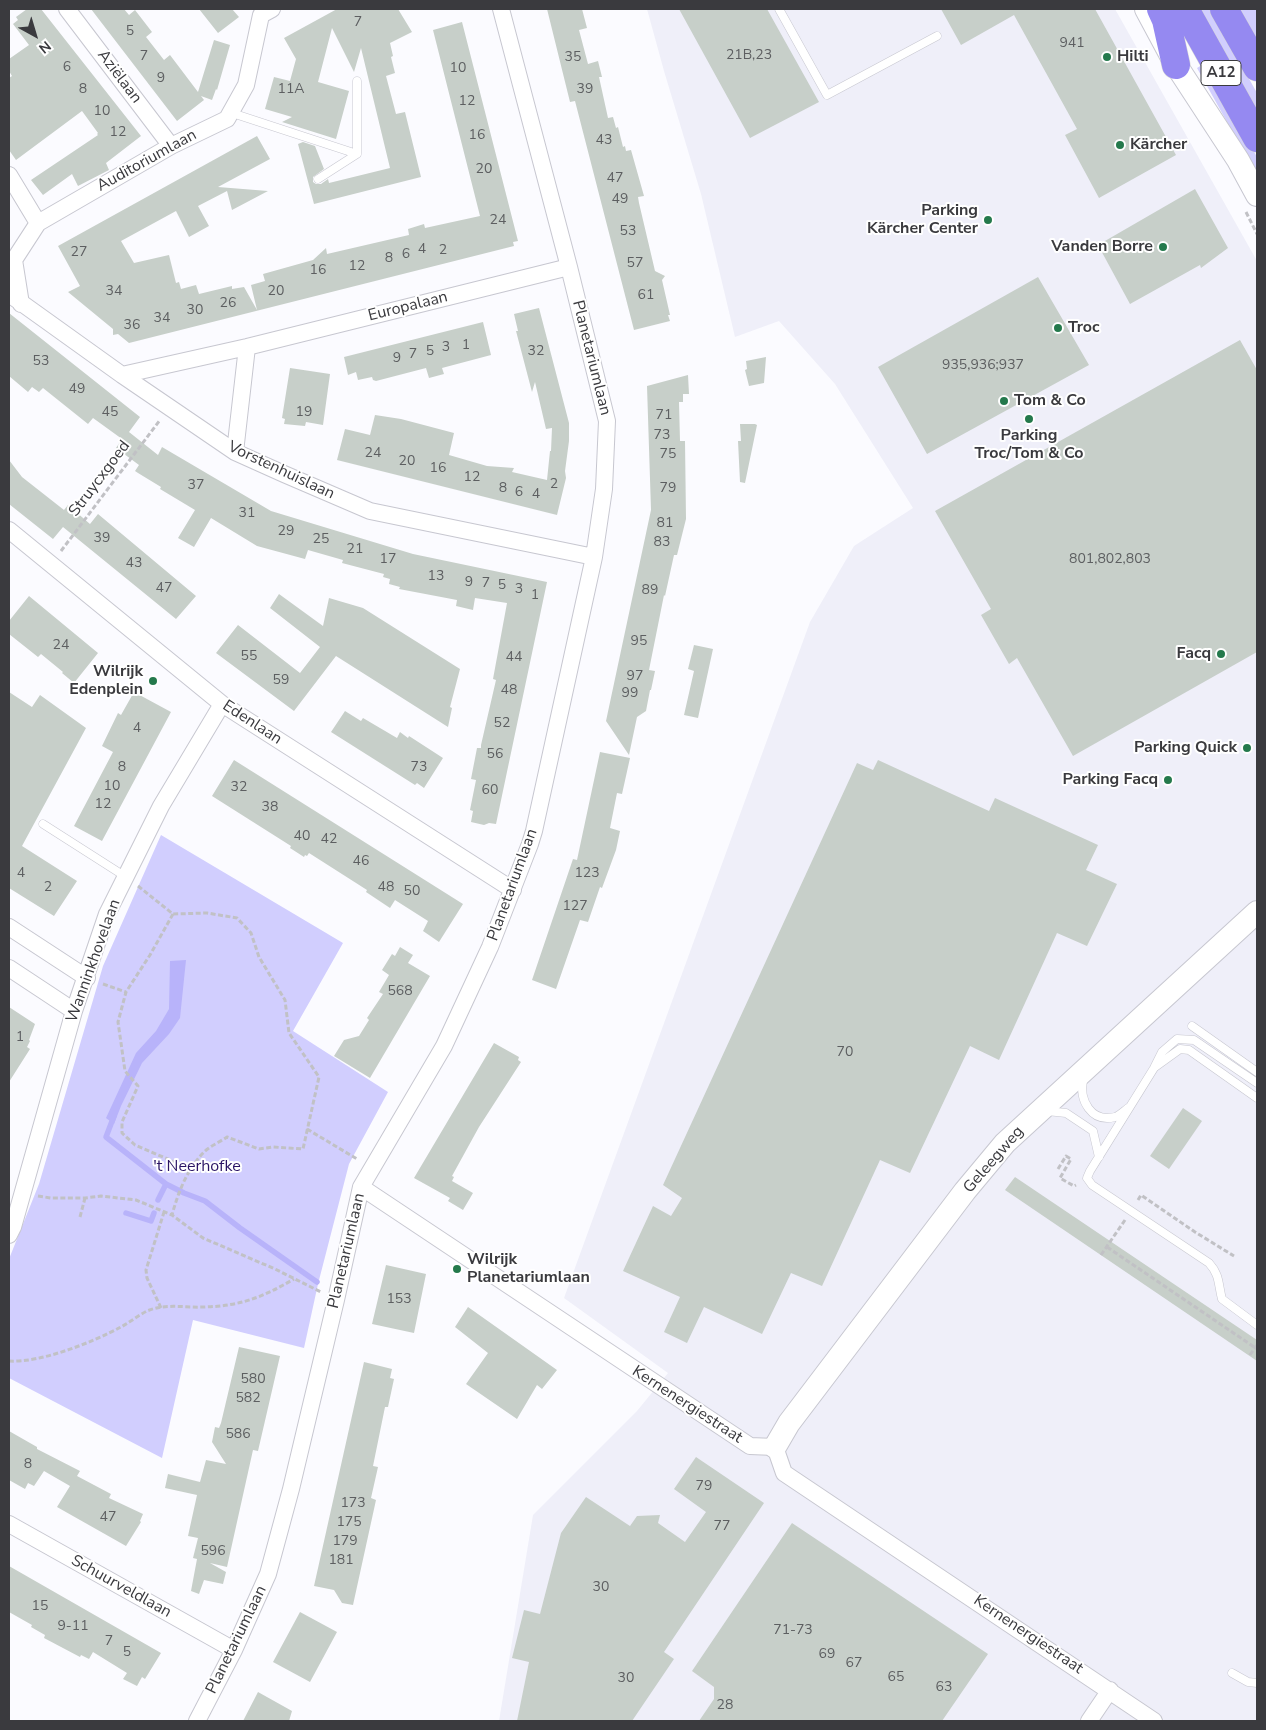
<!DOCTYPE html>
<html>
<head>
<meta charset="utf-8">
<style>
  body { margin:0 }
  #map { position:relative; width:1266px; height:1730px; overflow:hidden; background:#fbfbff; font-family:"Nunito Sans",sans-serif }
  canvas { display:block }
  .frame { position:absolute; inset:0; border:10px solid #3a3a3e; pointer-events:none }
  .north { position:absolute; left:10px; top:10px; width:50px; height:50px; -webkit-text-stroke:4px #fff; paint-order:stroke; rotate:141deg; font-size:14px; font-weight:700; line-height:20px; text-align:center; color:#3a3a3e }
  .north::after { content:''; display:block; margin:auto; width:18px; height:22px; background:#3a3a3e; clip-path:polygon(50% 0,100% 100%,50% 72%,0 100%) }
</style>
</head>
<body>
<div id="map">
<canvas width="1266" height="1730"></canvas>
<div class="frame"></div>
<div class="north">N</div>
</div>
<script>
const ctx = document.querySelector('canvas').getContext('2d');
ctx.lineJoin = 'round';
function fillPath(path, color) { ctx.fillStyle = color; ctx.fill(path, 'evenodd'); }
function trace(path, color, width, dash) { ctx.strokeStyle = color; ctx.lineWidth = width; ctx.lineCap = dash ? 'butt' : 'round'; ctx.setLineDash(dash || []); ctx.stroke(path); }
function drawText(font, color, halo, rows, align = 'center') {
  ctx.font = font + ' "Nunito Sans",sans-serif'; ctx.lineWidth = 4; ctx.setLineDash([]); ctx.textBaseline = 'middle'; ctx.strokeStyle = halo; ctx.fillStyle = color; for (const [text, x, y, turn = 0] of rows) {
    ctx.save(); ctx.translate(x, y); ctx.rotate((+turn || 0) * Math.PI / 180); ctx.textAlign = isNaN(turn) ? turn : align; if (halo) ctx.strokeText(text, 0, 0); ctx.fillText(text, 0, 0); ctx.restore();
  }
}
fillPath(new Path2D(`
  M647,9H1115L1257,261V1721H499L533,1515L637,1411L668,1373L564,1298L810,622L854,546L913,508L835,384L779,321L735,337L701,194L664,71Z`), '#efeff9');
fillPath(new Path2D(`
  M1196,9H1210L1257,93V119Z
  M1238,9H1257V44Z
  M1205,63L1257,157V176L1197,68Z
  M161,835L343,943L293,1031L388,1092L349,1164L318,1284L304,1348L193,1320L162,1458L9,1378V1259L39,1184L103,966Z`), '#d1cefe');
fillPath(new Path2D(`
  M186,960L180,1018L169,1034L142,1063L121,1106L114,1124L106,1118L136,1053L156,1031L169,1009L170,961Z`), '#b8b3fa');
trace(new Path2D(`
  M114,1116L106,1137L166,1184L184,1193L205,1201L240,1228L317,1282
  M158,1200L166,1184
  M126,1213L151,1221L154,1213`), '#b8b3fa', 5.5);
fillPath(new Path2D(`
  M27,9H41L141,136L106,163L109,170L78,186L72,174L43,195L31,180L98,135L97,134L98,133L82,111L16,160L9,150V78L12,76L9,71V59L29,45L13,24L18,20L16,17Z
  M91,9H124L129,15L135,10L152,32L146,37L164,60L170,55L198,92L214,40L230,45L217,90L216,89L212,100L201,96L204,100L177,121Z
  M199,9H232L239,17L218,33Z
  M337,9H398L412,32L390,43L393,56L391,57L395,73L386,76L396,114L405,112L421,177L314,204L298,144L303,142L315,146L324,169L313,177V182L316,184H321L328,179L329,183L390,168L361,48L354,72L332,28L318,82L349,91L336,139L282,122L292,117L265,109L274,77L290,81L296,59L284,38Z
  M547,9H582L587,28L579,30L588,64L598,61L602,77H599L608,118L613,117L616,128L618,127L623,147L625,146L626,151L631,150L644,196L638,197L639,203L655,271L665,276L662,280L670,315H668L670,321L634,330L575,101L570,102Z
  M679,9H767L819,102L750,138Z
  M941,9H1095L1176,155L1099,198L1065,135L1077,129L1014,15L961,45Z
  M462,22L518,241L513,242L514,246L129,343L118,334L113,335V329L68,292L80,286L58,246L257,136L270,159L218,187L268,191L232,210L227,191L198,206L209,226L189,237L176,211L121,241L134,263L169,255L176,283L179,282L181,289L196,285L199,294L232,286V289L244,287L257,310L251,285L265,281L263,274L313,260L326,248L327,254L409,235L408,229L424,224L425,228L480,216L433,30Z
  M1195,189L1228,248L1201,268L1200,265L1130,304L1098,245Z
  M1038,277L1089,365L927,454L878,367Z
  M539,308L569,423V441L565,471L566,478L557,515L337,460L345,429L370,435L375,415L401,419L454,433L449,455L487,466L514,468L512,472L547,480L550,451H551L552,428L546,429L535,382L532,392L516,331H518L514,314Z
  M9,313L140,417L129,432L158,455L162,447L271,511L413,554L547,582L496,824L489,823L484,825L471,822L473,811L470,810L476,780L471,779L477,748H481V745L496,680L493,679L507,603L475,598L473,610L456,606L457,600L399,589L400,587L389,584L390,579L383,577L384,574L342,563L343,560L308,550L305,559L257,546L211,518L194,547L178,538L195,510L160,489L161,487L138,473L135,471L139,465L116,448L122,439L93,418L88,424L43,388L39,392L32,387L28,392L9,376Z
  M483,322L491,355L442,368L444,374L429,378L426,368L376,381L373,380L372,377L358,380L356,372L348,375L344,357Z
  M1240,340L1257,370V652L1073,756L1017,658L1009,664L981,615L991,609L935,511Z
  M766,357L764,383L749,386L745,370L747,369L746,361Z
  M290,368L330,374L323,425L306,422L305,426L284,424L285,419L282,418Z
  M688,375L689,394H683V402H679L680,441H685L686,519L677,555H674L665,596L664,595L649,670L655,671L651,690H650L646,711L637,717L629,755L606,721L651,510L647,386Z
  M740,424H755L757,425L745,483L740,482L738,441H741Z
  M9,460L22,477L64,510L68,505L90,524L98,514L196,596L176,619L63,527L53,539L9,504Z
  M279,594L323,626L329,598L363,608L460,669L450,707L452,708L448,727L336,656L294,711L216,653L238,625L300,673L320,647L270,608Z
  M29,596L98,653L74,683L62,673L63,672L41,654L38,657L9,634V621Z
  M694,645L713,649L698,718L684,715L694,671L688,669Z
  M9,692L32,707L40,695L86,728L22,846L77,881L54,916L9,888Z
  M134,692L171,712L102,841L74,826L113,752L102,746L118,713L121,715Z
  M345,711L361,721L363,718L397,738L400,732L408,738L409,736L443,758L424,788L417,783L415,785L331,732Z
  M600,752L630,758L622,794L617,793L610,828L620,831L616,850L602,888L600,887L588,922L580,920L556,989L532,980L573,859L577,860Z
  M234,760L463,904L439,942L423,931L428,921L395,900L390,908L366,892L367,890L309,853L307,856L305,855L304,857L290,848L291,846L212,796Z
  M878,760L989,811L995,798L1098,845L1086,870L1117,884L1087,946L1057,933L999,1060L970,1046L910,1173L880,1160L822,1286L791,1273L762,1334L704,1307L687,1343L664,1332L680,1297L623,1271L653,1206L671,1216L682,1198L663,1185L857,763L873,770Z
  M400,947L413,955L408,963L430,976L370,1078L334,1056L344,1040L359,1036L369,1020L367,1018L383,994L379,992L389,975L382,970L392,954L395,956Z
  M9,1007L35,1024L29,1040L30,1041L27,1047L30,1049L9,1082Z
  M494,1043L519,1057L518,1060L521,1062L479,1127L452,1176L454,1177L452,1181L473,1193L463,1210L448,1201L450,1198L414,1178Z
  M1183,1108L1202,1121L1169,1169L1150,1156Z
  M1015,1177L1257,1340V1361L1005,1190Z
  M386,1265L426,1274L414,1333L372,1324Z
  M468,1307L557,1370L542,1389L537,1385L517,1419L466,1384L488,1353L455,1327Z
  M239,1347L280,1356L258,1451L253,1450L227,1567L210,1563L226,1572L223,1584L204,1580L199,1594L191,1591L197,1559L193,1558L198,1538L188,1536L197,1495L165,1488L168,1474L200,1482L206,1460L226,1464L212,1442L215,1427L219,1428L221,1423Z
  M364,1362L392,1369L390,1378L394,1379L388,1407H385L373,1466L378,1467L371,1498L376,1500L353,1605L342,1603L334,1590L314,1586Z
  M9,1431L37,1447V1449L80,1471L77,1476L111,1494L109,1498L143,1514L140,1521L141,1522L126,1546L57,1507L70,1486L44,1471L34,1486L28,1483L25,1489L9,1480Z
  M696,1457L764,1503L664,1652L674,1659L632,1721H517L529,1662L512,1658L524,1610L540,1614L561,1533L586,1497L630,1526L637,1516L660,1515L658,1523L685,1542L706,1512L674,1489Z
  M792,1523L988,1654L942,1721H699L714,1699V1687L692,1671Z
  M9,1566L161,1653L145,1679L142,1677L137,1686L123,1679L127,1673L93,1652L89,1659L81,1655L80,1657L44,1638L45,1635L31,1627L32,1625L9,1612Z
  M300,1612L337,1632L310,1682L273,1662Z
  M258,1692L292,1711L289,1721H243Z`), '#c7cfc9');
const lane = new Path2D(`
  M779,9L827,95L937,36
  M232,113L357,154V81
  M318,179L357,154
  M43,824L126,877
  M1192,1026L1257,1072
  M1155,1067L1180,1049L1189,1050L1257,1098
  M1083,1080C1079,1100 1091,1123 1115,1117C1119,1116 1124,1111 1128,1108
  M1257,1083L1194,1040L1177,1039L1162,1052L1154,1068L1090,1171L1087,1178L1092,1185L1209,1263C1220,1275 1218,1284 1222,1299L1257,1325
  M1047,1111L1066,1113L1093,1131L1099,1157
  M1232,1673L1248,1682L1257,1683`);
const street = new Path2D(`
  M67,9L171,146
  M9,175L38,223
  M9,294L122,375L235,452L284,474L370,511L594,557
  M21,304L14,260L38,223L171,146L227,119L246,85L261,15L272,9
  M122,375L247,347L569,267
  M235,452L247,347
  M9,530L222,704L513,890
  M9,927L87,978
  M9,968L74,1011
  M361,1187L750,1446L775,1447L784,1473L1154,1721
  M9,1235L13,1227L74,1011L107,914L161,806L222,704
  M9,1524L234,1650
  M197,1721L234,1650L268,1574L291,1489L336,1300L361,1187L444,1046L490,947L530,844L534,831L594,557L604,489L607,421L569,267L501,9
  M1089,1721L1110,1690`);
const secondary = new Path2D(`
  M1146,9L1176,65L1238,160L1257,195
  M775,1447L789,1423L965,1191L1005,1143L1257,912`);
const highway = new Path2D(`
  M1161,9L1166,20L1176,65
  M1185,9L1257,138
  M1224,9L1257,67`);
trace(lane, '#c7c7d0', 9);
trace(street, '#c7c7d0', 18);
trace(secondary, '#c7c7d0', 24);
trace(highway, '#d8d8d8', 29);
trace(new Path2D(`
  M1246,212L1257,234
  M61,551L160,420
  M138,886L173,914L207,913L237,918L251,933L259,957L285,1000L289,1033L319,1077L303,1149L273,1147L259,1149L227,1137C220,1142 210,1146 204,1152C187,1169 178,1193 172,1215
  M173,914L150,955L126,992L118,1022L125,1071L138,1086L122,1122V1133L135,1145L191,1169
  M103,984L126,992
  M307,1129L357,1159
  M1058,1169L1066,1156L1071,1159L1060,1178L1074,1186L1076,1185
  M38,1196L51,1198H85L101,1196L136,1200L172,1215L203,1238L275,1269L321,1292
  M1138,1200L1141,1195L1195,1232L1234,1256
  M80,1217L85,1198
  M1107,1247L1257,1349
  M1101,1255L1125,1220
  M161,1308L147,1278L146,1270L164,1212
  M1250,1355L1257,1345
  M9,1361C41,1363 93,1342 121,1327C130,1322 139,1315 147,1311C166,1303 185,1308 204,1307C241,1306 263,1297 294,1279`), '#c1c1c5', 3, [5, 2.5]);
trace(lane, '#fff', 8);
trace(street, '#fff', 16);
trace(secondary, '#fff', 22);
trace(highway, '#9589f1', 28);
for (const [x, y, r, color] of [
  [1107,57,5,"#24794c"],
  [1120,145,5,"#24794c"],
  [988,220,5,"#24794c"],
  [1163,247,5,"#24794c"],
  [1058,328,5,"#24794c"],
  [1004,401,5,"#24794c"],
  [1029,419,5,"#24794c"],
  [1221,654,5,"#24794c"],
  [153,681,5,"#24794c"],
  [1247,748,5,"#24794c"],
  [1168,780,5,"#24794c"],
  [457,1269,5,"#24794c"]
]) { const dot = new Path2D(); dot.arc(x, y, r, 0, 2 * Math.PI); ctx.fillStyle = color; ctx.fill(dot); trace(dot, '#fff', 2); }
drawText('14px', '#5d5f61', null, [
  ["7",358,23],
  ["5",130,32],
  ["941",1072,44],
  ["21B,23",749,56],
  ["7",144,57],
  ["35",573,58],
  ["6",67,68],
  ["10",458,69],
  ["9",161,79],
  ["8",83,90],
  ["11A",291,90],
  ["39",585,90],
  ["12",467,102],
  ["10",102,112],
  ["12",118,133],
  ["16",477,136],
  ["43",604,141],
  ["20",484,170],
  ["47",615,179],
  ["49",620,200],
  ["24",498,221],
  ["53",628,232],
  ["4",422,250],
  ["2",443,251],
  ["27",79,253],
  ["6",406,255],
  ["8",389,259],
  ["57",635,264],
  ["12",357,267],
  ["16",318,271],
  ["34",114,292],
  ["20",276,292],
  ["61",646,296],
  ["26",228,304],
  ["30",195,311],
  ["34",162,319],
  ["36",132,326],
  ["1",466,346],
  ["3",446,348],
  ["5",430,352],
  ["32",536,352],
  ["7",413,355],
  ["9",397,359],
  ["53",41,362],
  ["935,936;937",983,366],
  ["49",77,390],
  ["45",110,413],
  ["19",304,413],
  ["71",664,416],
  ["73",662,436],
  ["24",373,454],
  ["75",668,455],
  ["20",407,462],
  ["16",438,469],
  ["12",472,478],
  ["2",554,485],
  ["37",196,486],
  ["8",503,489],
  ["79",668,489],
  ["6",519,493],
  ["4",536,495],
  ["31",247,514],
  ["81",665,524],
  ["29",286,532],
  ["39",102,539],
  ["25",321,540],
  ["83",662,543],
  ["21",355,550],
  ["17",388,560],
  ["801,802,803",1110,560],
  ["43",134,564],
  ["13",436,577],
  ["9",469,583],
  ["7",486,584],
  ["5",502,586],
  ["47",164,589],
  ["3",519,590],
  ["89",650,591],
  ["1",535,596],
  ["95",639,642],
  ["24",61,646],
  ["55",249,657],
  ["44",514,658],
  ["97",635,677],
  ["59",281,681],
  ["48",509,691],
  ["99",630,694],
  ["52",502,724],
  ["4",137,729],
  ["56",495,755],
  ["8",122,768],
  ["73",419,768],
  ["10",112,787],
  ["32",239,788],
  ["60",490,791],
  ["12",103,805],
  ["38",270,808],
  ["40",302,837],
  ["42",329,840],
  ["46",361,862],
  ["4",21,874],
  ["123",587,874],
  ["2",48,888],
  ["48",386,888],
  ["50",412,892],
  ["127",575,907],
  ["568",400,992],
  ["1",20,1038],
  ["70",845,1053],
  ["153",399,1300],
  ["580",253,1380],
  ["582",248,1399],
  ["586",238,1435],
  ["8",28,1465],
  ["79",704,1487],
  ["173",353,1504],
  ["47",108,1518],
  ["175",349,1523],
  ["77",722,1527],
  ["179",345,1542],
  ["596",213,1552],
  ["181",341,1561],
  ["30",601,1588],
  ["15",40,1607],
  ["9-11",73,1627],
  ["71-73",793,1631],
  ["7",109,1642],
  ["5",127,1653],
  ["69",827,1655],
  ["67",854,1664],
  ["65",896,1678],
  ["30",626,1679],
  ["63",944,1688],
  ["28",725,1706]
]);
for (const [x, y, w] of [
  [1221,73,40]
]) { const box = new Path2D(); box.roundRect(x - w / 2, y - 12.5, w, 25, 4); ctx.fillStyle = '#fff'; ctx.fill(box); trace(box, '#3a3a3e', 1); }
drawText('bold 15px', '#3a3a3e', null, [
  ["A12",1221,73]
]);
drawText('bold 16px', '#3a3a3e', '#fff', [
  ["Hilti",1117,57,"left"],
  ["Kärcher",1130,145,"left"],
  ["Parking",978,211],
  ["Kärcher Center",978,229],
  ["Vanden Borre",1153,247],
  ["Troc",1068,328,"left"],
  ["Tom & Co",1014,401,"left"],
  ["Parking",1029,436,"center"],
  ["Troc/Tom & Co",1029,454,"center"],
  ["Facq",1211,654],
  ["Wilrijk",143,672],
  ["Edenplein",143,690],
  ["Parking Quick",1237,748],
  ["Parking Facq",1158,780],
  ["Wilrijk",467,1260,"left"],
  ["Planetariumlaan",467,1278,"left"]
], 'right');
drawText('16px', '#3a3a3e', '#fff', [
  ["Aziëlaan",119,77,53],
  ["Auditoriumlaan",147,161,-29],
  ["Europalaan",408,307,-14],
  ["Planetariumlaan",591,358,76],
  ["Vorstenhuislaan",281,471,25],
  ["Struycxgoed",100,479,-53],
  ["Edenlaan",252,723,33],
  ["Planetariumlaan",513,885,-70],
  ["Wanninkhovelaan",94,961,-70],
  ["Geleegweg",994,1160,-49],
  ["Planetariumlaan",347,1251,-77],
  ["Kernenergiestraat",687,1405,33],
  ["Schuurveldlaan",121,1587,29],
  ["Kernenergiestraat",1028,1635,34],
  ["Planetariumlaan",237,1640,-64]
]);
drawText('16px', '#2a1464', '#fff', [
  ["'t Neerhofke",197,1167]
]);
</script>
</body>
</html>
